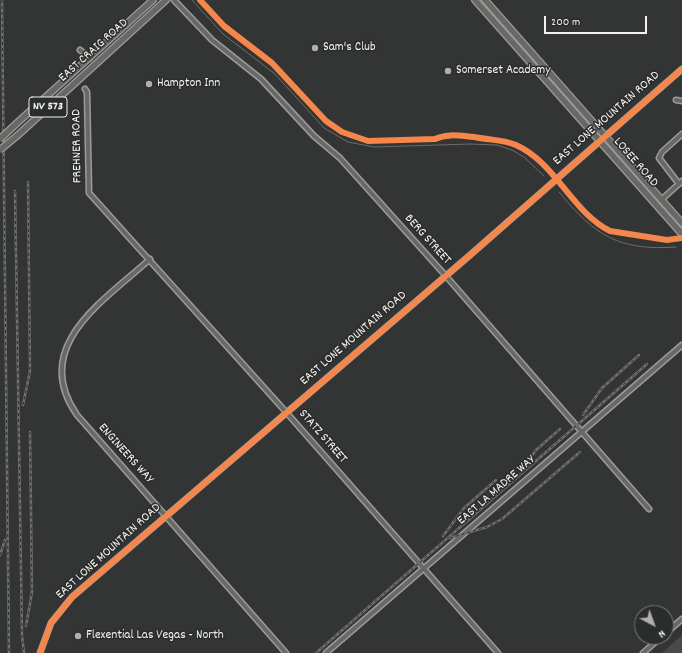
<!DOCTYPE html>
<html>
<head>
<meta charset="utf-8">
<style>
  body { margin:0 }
  #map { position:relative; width:682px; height:653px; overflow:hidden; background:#333434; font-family:Dekko,sans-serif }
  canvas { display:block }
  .north { position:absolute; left:634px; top:605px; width:40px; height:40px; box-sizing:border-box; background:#2a2d2e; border:1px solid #7b7b78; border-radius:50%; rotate:139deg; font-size:11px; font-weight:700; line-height:16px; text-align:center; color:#f4f1e8 }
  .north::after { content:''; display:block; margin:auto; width:14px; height:18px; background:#b0afa9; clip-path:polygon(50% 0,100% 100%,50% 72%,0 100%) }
  .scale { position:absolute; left:544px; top:16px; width:103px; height:18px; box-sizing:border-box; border:2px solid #f4f1e8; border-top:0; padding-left:5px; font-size:12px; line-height:14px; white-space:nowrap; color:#f4f1e8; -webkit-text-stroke:3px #2a2d2e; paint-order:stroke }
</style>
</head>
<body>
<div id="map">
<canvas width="682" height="653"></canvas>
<div class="north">N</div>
<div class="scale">200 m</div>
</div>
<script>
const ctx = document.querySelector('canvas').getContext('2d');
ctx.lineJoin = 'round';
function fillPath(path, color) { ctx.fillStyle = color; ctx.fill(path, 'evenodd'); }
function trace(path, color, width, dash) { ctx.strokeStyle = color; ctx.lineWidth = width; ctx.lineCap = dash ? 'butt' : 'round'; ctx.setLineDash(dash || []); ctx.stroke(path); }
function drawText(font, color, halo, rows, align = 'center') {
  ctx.font = font + ' Dekko,sans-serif'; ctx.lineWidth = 3; ctx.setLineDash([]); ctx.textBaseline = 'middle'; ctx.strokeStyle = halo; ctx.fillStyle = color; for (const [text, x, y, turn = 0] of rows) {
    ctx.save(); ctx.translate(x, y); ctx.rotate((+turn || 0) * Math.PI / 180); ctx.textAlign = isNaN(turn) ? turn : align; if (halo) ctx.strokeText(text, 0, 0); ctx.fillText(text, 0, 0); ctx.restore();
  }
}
fillPath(new Path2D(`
  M682,635V653H662Z`), '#484a49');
trace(new Path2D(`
  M192,0L223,34L275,74L324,128L348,142L374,147L470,144L497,145L512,150L524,157L544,176
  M559,192C595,236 619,251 676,247`), '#6c6d6b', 1);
const minor = new Path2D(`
  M174,0L212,40L261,79L314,136L340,158L445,275L649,509
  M80,50L90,58
  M85,89L87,92L89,193L286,412L498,653
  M676,100L682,101
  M679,184L659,158L662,152L682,134
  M661,200L682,181
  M150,259C105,300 29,346 77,415L286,653
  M666,633L682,619
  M40,653L51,623L72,597L469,256L682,69
  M326,653L682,345
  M643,653L661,637`);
const major = new Path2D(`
  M475,0L682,234
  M485,0L682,223
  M17,123L153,0
  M18,135L166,0`);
trace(minor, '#9b9b99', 7);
trace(major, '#9b9b99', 8);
trace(minor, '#686866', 4);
trace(major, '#686866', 5.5);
const rail = new Path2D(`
  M2,0L9,653
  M15,191L22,635L24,653
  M23,405L30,371L28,182
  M583,415L602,388L639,355
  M524,467L536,450L560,429
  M443,536L464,508L496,480
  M450,538L487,527L502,519L580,452
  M0,555L5,540
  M26,626L32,592L30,432
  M316,653L647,364`);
trace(rail, '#6f706f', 2.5);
trace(rail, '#2a2d2e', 1, [3]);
const majorBridge = new Path2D(`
  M0,139L17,123
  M0,150L18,135`);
trace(majorBridge, '#9b9b99', 8, []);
trace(majorBridge, '#686866', 5.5);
trace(new Path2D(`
  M200,0L224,26L272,63L326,121L342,132L368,141L435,139C448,133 461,136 474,137C488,140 502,139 516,145C556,163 571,211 610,231L667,240L682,238
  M40,653L51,623L72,597L469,256L682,69`), '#f5874c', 6);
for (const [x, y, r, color] of [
  [315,48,4,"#b0afa9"],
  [448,71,4,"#b0afa9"],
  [149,84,4,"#b0afa9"],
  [78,636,4,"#b0afa9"]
]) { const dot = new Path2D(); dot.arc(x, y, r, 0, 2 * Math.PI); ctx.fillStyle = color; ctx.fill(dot); trace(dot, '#2a2d2e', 1.5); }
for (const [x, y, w] of [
  [48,107,38]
]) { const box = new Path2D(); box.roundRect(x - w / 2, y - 10, w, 20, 3); ctx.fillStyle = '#2a2d2e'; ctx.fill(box); trace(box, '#f4f1e8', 1); }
drawText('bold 12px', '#f4f1e8', null, [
  ["NV 573",48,107]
]);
drawText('13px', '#f4f1e8', '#2a2d2e', [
  ["Sam's Club",323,48],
  ["Somerset Academy",456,71],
  ["Hampton Inn",157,84],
  ["Flexential Las Vegas - North",86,636]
], 'left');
drawText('13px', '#f4f1e8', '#2a2d2e', [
  ["EAST CRAIG ROAD",94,51,-42],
  ["EAST LONE MOUNTAIN ROAD",607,119,-41],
  ["FREHNER ROAD",78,146,-91],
  ["LOSEE ROAD",635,163,49],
  ["BERG STREET",427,240,48],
  ["EAST LONE MOUNTAIN ROAD",354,339,-41],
  ["STATZ STREET",322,437,49],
  ["ENGINEERS WAY",125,454,48],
  ["EAST LA MADRE WAY",497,491,-41],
  ["EAST LONE MOUNTAIN ROAD",109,552,-42]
]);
</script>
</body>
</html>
